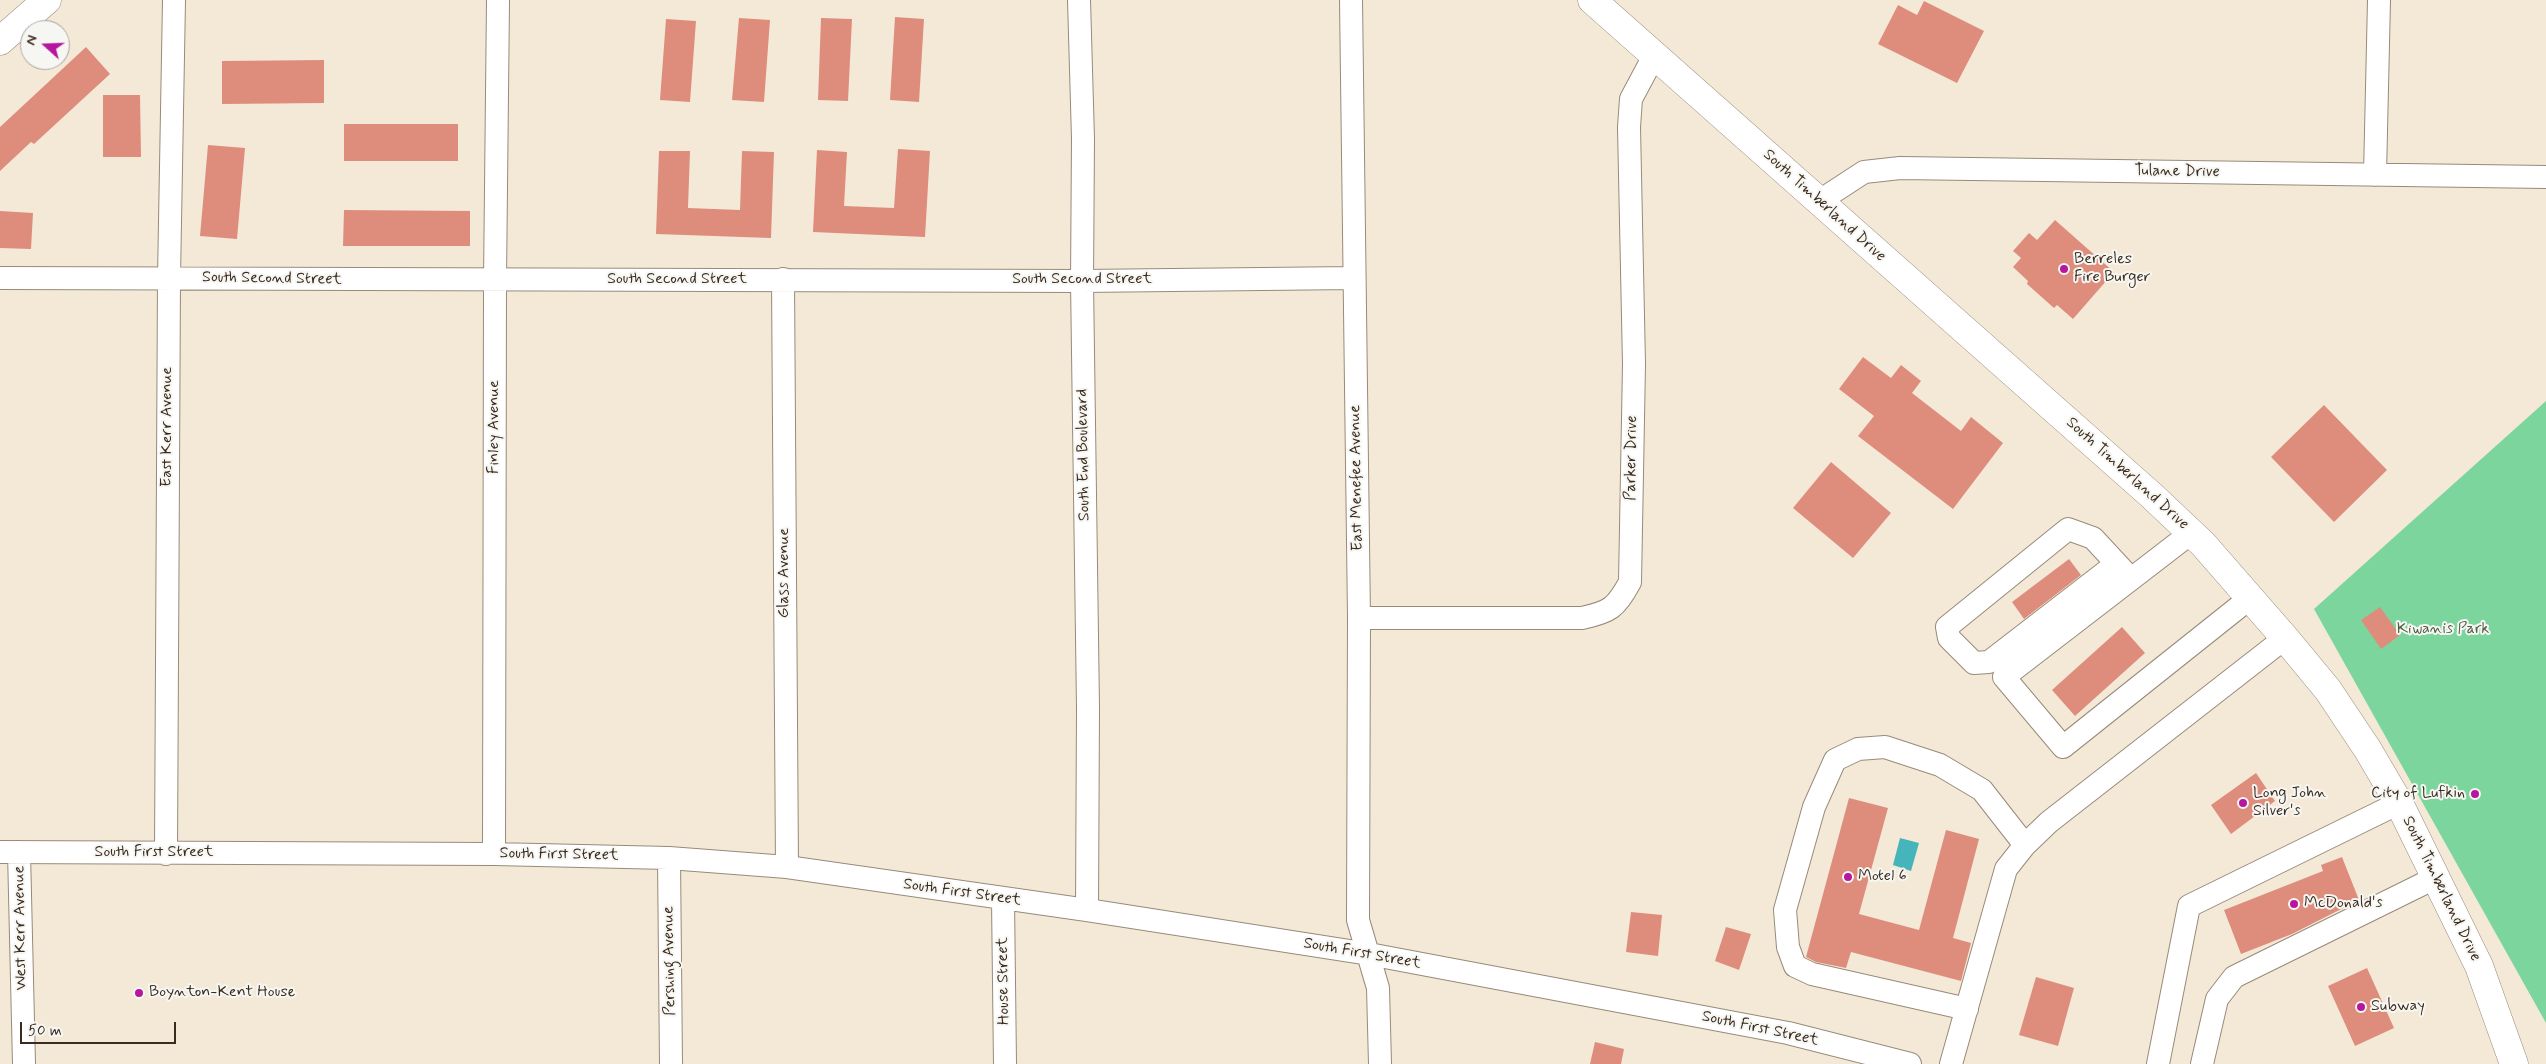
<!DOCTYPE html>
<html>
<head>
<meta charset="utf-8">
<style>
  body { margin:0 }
  #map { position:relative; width:2546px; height:1064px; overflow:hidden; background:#f4e9d7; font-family:Mynerve,sans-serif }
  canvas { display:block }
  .north { position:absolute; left:20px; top:20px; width:50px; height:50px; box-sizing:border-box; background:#f6f6f2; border:1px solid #aba49d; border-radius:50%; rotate:290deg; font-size:14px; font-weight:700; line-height:20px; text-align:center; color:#3b2a1e }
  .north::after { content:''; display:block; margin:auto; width:18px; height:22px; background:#b5179e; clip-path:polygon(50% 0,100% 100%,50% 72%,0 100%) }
  .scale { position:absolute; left:20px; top:1022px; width:156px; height:22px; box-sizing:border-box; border:2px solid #3b2a1e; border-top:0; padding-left:6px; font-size:15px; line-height:18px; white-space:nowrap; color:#3b2a1e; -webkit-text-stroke:4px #f6f6f2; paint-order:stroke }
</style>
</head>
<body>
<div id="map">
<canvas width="2546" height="1064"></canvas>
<div class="north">N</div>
<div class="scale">50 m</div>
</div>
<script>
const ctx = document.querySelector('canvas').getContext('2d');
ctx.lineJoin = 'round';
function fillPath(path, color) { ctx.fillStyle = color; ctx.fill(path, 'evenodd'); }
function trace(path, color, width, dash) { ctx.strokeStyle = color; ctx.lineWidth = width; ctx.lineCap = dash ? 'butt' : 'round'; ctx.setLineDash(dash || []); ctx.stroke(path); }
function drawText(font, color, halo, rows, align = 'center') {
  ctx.font = font + ' Mynerve,sans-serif'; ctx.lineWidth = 4; ctx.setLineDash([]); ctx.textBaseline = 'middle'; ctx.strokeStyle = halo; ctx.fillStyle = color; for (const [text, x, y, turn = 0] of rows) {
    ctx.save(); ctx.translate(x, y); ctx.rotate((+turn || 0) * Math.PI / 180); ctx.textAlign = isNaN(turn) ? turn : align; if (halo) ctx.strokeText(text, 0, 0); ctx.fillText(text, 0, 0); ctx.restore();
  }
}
fillPath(new Path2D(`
  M2546,401V1023L2314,609Z`), '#7bd59c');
fillPath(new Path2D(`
  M1900,838L1919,843L1911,871L1893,865Z`), '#45b5bb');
fillPath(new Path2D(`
  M1924,1L1984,31L1957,83L1878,44L1898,5L1917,15Z
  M895,17L924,19L919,102L890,100Z
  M739,18L770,20L764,102L732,100Z
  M821,18L852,19L848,101L818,100Z
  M666,19L696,21L690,102L660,100Z
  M86,47L110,74L34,144L31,142L0,171V127Z
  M324,60V103L222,104V61Z
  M103,95H140L141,157H103Z
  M344,124H458V161H344Z
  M208,145L245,148L237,239L200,236Z
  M898,149L930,151L925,237L813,232L817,150L847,152L844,206L894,208Z
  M659,151H690L688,208L740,210L742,151L774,152L771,238L656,234Z
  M344,210L470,211V246H343Z
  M0,211L33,213L31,249L0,248Z
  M2055,220L2114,272L2073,319L2057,305L2054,308L2027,284L2028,281L2013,267L2021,258L2013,251L2029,233L2037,240Z
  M1863,357L1891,378L1901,365L1921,381L1912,393L1961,431L1971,417L2003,443L1953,509L1858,436L1874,416L1839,389Z
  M2324,405L2387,470L2334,522L2271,457Z
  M1831,462L1891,513L1853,558L1793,508Z
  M2069,559L2081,575L2024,619L2012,602Z
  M2380,607L2400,635L2381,649L2361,620Z
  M2122,627L2145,653L2075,716L2052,690Z
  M2256,773L2275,801L2231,834L2211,805Z
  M1849,798L1888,808L1859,914L1919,930L1946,830L1979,839L1953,938L1971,943L1961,981L1851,952L1846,968L1816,962L1806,957Z
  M2342,857L2359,900L2292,934L2241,954L2224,910L2323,871L2321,865Z
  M1631,912L1662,915L1658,956L1626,952Z
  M1726,927L1751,934L1739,970L1715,961Z
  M2367,968L2394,1028L2355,1046L2328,986Z
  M2036,977L2074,988L2058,1046L2019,1035Z
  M1595,1042L1624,1049L1621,1064H1590Z`), '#de8d7d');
const minor = new Path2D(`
  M1079,0L1083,139L1082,281L1088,708L1087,910
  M1351,0L1359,618L1358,920L1378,988L1380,1064
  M2375,175L2379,0
  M1818,202L1864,172L1900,168L2546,177
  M0,278L1082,281L1353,278
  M783,279L787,867
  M2191,533L2004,677L2063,747L2250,598
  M2116,564L1989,662L1974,663L1949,638L1947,627L2068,529L2093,538L2131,579
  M1359,618H1582C1610,612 1616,608 1630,582L1634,364L1629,127L1631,99L1655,54
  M0,852L494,854L669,858L787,867L1087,910L1369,954L1788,1033L1910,1064
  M19,852L24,1064
  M166,854L169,278L174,0
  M494,854L495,281L498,0
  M669,858L671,1064
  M1003,899L1005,1064
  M1967,1009L1812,974L1795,966L1788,947L1785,910L1814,807L1835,760L1858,749L1885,747L1940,765L1982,790L2025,845
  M1951,1064L2006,869L2025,845L2049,822L2285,638
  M2158,1064L2189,906L2399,803
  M2202,1064L2217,999L2234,977L2437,877`);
const major = new Path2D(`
  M1592,0L2151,495L2203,544L2285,638L2328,690L2368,750L2399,803L2479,966L2514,1064
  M0,41L47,0`);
trace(minor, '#988a7a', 24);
trace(major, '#988a7a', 29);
trace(minor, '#fff', 22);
trace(major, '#fff', 28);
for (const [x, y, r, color] of [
  [2064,269,5,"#b5179e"],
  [2475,794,5,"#b5179e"],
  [2243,803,5,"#b5179e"],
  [1848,877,5,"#b5179e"],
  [2294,904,5,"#b5179e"],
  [139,993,5,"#b5179e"],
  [2361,1007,5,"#b5179e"]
]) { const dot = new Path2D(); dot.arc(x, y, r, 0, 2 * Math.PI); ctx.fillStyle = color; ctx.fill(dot); trace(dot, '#f6f6f2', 2); }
drawText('16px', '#3b2a1e', '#f6f6f2', [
  ["Tulane Drive",2177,172,1],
  ["South Timberland Drive",1824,206,42],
  ["South Second Street",272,279,1],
  ["South Second Street",677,280],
  ["South Second Street",1082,280],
  ["East Kerr Avenue",168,427,-90],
  ["Finley Avenue",495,427,-90],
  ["South End Boulevard",1084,455,-91],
  ["Parker Drive",1632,458,-89],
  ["South Timberland Drive",2127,474,42],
  ["East Menefee Avenue",1357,478,-91],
  ["Glass Avenue",785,573,-90],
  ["South First Street",154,853],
  ["South First Street",559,855,1],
  ["South Timberland Drive",2441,889,64],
  ["South First Street",962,893,8],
  ["West Kerr Avenue",21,928,-91],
  ["South First Street",1362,954,10],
  ["Pershing Avenue",670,961,-91],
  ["House Street",1004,981,-91],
  ["South First Street",1760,1029,12]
]);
drawText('16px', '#3b2a1e', '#f6f6f2', [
  ["Berreles",2074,260],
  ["Fire Burger",2074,278],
  ["Long John",2253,794],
  ["Silver's",2253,812],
  ["City of Lufkin",2465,794,"right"],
  ["Motel 6",1858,877],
  ["McDonald's",2304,904],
  ["Boynton-Kent House",149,993],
  ["Subway",2371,1007]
], 'left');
drawText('16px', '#4e5d44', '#f6f6f2', [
  ["Kiwanis Park",2443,630]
]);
</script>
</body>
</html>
